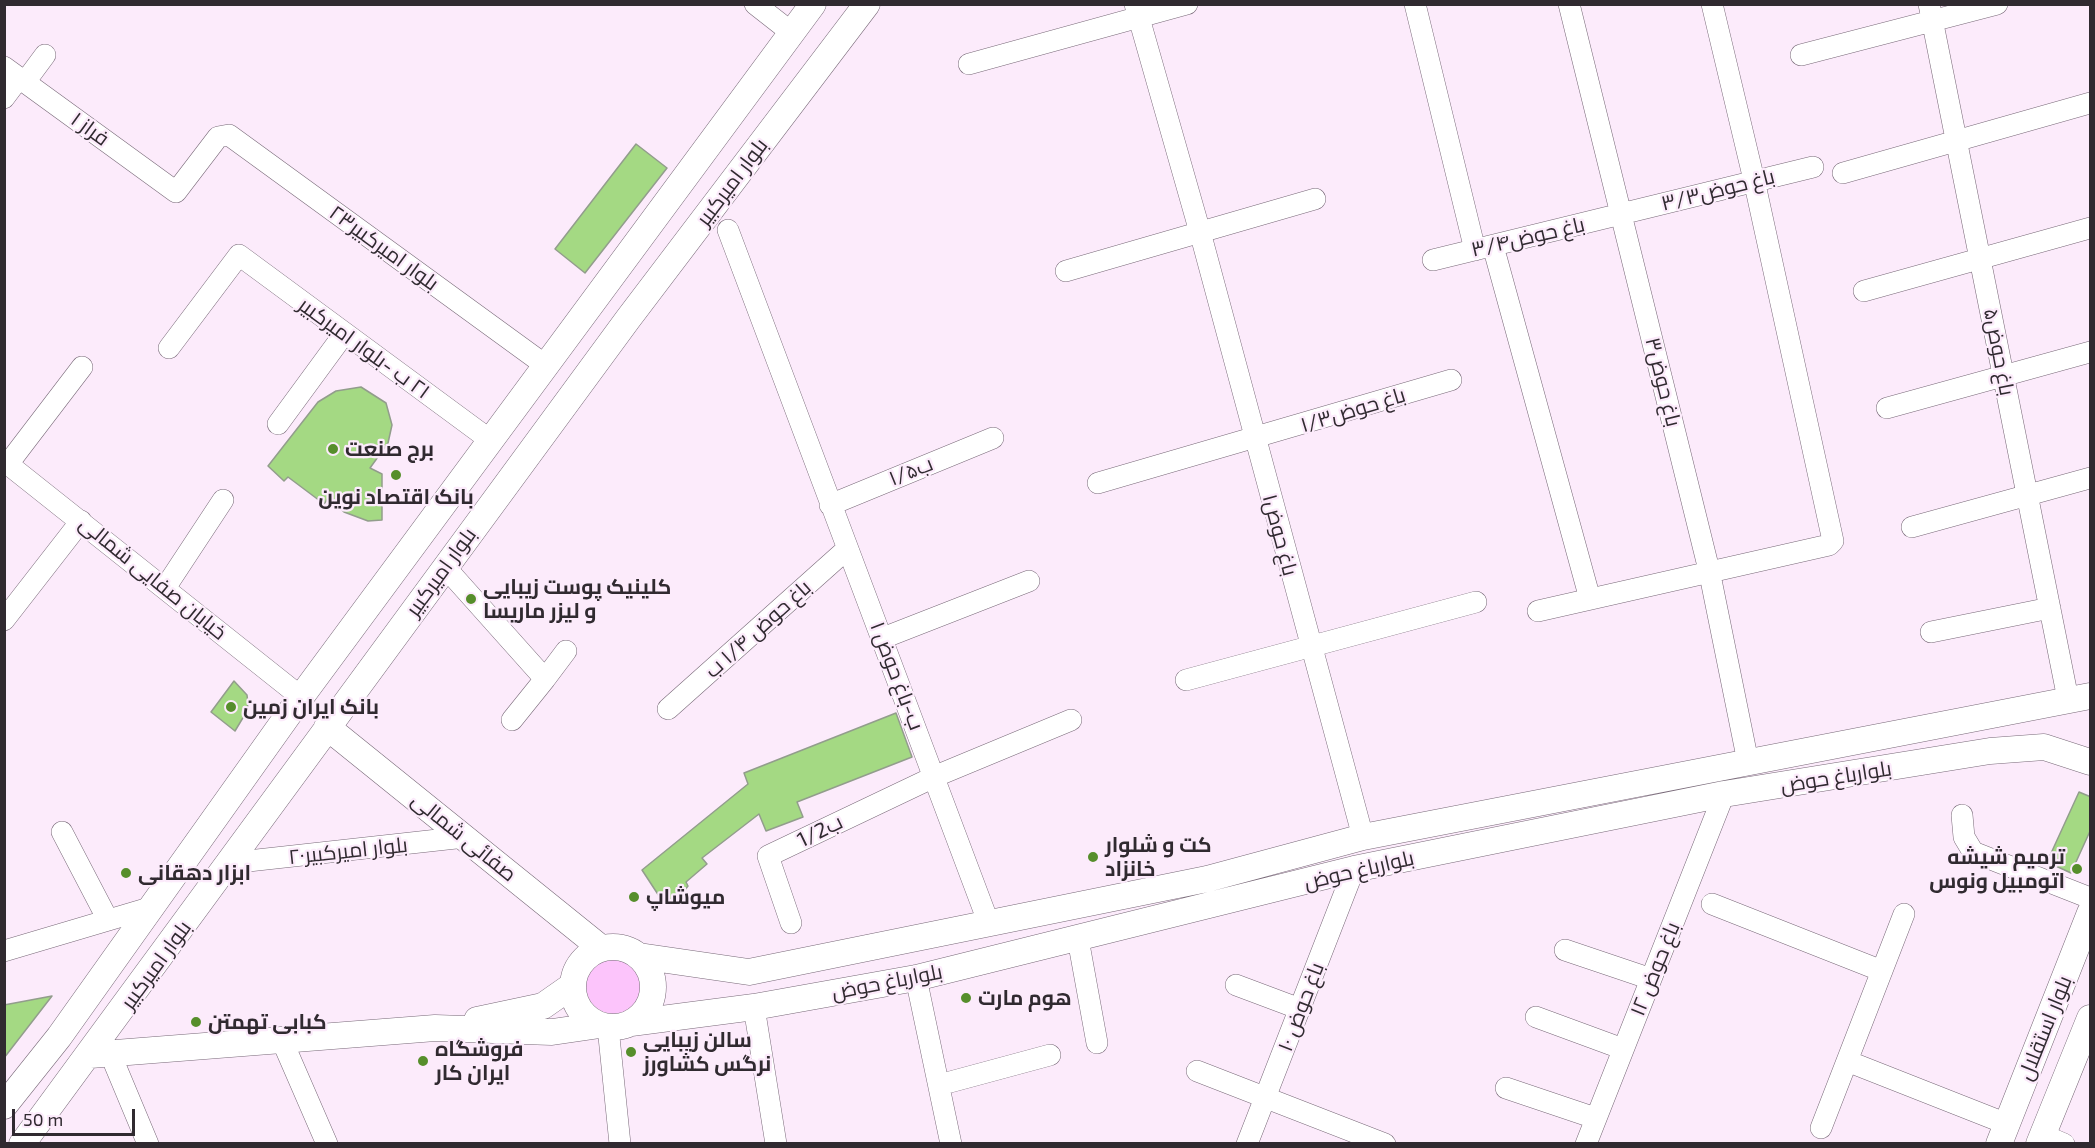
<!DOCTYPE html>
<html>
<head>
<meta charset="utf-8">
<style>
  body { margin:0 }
  #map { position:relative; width:2095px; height:1148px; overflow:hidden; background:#fcebfb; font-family:"Exo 2",sans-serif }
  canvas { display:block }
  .frame { position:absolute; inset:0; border:6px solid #302a30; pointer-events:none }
  .scale { position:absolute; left:12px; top:1109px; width:123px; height:27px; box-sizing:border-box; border:3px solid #302a30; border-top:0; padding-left:8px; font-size:18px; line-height:21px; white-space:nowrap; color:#302a30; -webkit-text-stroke:4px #fcebfb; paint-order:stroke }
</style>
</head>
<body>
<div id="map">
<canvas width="2095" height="1148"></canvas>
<div class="frame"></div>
<div class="scale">50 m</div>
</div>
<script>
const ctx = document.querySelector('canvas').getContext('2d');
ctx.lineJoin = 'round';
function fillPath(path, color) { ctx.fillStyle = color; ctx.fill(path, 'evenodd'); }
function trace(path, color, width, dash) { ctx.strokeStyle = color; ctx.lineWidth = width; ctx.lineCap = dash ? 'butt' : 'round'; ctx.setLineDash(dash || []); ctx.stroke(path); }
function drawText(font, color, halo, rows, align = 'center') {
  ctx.font = font + ' "Exo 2",Cairo,sans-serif'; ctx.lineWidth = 4.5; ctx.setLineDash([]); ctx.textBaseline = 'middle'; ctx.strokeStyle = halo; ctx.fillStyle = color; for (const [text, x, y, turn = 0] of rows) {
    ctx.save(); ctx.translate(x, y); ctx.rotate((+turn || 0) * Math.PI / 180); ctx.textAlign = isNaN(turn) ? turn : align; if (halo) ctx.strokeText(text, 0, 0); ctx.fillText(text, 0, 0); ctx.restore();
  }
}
fillPath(new Path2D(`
  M586 986a28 28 0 1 1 56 0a28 28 0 1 1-56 0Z`), '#fcc4fb');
const building = new Path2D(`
  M636,144L667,168L585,273L555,249Z
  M361,387L386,403L392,425L388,443L370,468L382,474V520L368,521L344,512L329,497L324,504L288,477L284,481L268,466L318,402L336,391Z
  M234,681L247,695L248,703L247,711L235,731L211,712Z
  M896,713L912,757L797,802L803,817L766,831L759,814L702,858L707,864L686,882L688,886L674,904L661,899L642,870L748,784L744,773Z
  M2079,792L2091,797V829L2071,873L2047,862Z
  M52,996L4,1058V1005Z`);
fillPath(building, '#a4d983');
trace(building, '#929d8c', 1.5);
const minor = new Path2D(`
  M755,4L792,33
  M1135,4L1200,232L1363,837
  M1415,4L1475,250
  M1569,4L1709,570L1748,762
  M1929,4L2068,699
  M1801,55L1997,4
  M969,64L1187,4
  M4,67L176,192L218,137L229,135L545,365
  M25,82L45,55
  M4,98L19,78
  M1843,173L2090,103
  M728,230L989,924
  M1493,246L1590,599
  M1433,260L1813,167
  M1066,271L1315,199
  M1864,291L2090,228
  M169,348L239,255L490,440
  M1887,408L2090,352
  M278,424L344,334
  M4,461L301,697
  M8,464L82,367
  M1098,483L1451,380
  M830,505L993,438
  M1912,527L2090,478
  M445,567L545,679L512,720
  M165,588L223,500
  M1538,611L1829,545L1833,541L1754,180L1712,4
  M4,620L81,521
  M1931,632L2050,608
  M883,638L1029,581
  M545,679L566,651
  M1186,680L1476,602
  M668,709L847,549
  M1962,815L1964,837L1973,852L2090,898
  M62,832L108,920
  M230,863L465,837
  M1712,904L1882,971
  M791,923L768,856L936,776L1071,720
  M1078,939L1097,1043
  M1565,950L1651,979
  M4,951L149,908
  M916,978L951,1144
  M1236,985L1300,1009
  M754,1007L776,1144
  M1536,1017L1623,1049
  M608,1027L620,1144
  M281,1038L327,1144
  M110,1053L148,1144
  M1847,1061L2007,1124
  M1197,1071L1385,1144
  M939,1085L1050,1055
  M1506,1088L1595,1118
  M1821,1128L1904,914
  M2043,1135L2064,1144
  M1247,1144L1354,869
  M1586,1144L1724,794`);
const major = new Path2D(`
  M327,727L601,948
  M573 987a40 40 0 1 1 80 0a40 40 0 1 1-80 0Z
  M639,956L749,972L1207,879L1363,837L2090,696
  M477,1020L543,1006L573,985
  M631,1023L754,1007L916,978L1354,869L1724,794L1990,751L2044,747L2090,762
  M90,1055L435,1028L552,1032L600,1025
  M4,1106L59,1037L301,697L813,4
  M22,1144L628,319L867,4
  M1999,1144L2090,913
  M2039,1144L2090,1018`);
trace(minor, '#786978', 22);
trace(major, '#786978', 27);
trace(minor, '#fff', 21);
trace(major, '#fff', 26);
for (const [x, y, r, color] of [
  [333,449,6,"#568e2b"],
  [396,475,6,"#568e2b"],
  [471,599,6,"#568e2b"],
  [231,707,6,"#568e2b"],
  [1093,857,6,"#568e2b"],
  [2077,869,6,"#568e2b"],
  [126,873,6,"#568e2b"],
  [634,897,6,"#568e2b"],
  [966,998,6,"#568e2b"],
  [196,1022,6,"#568e2b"],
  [631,1052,6,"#568e2b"],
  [423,1061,6,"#568e2b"]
]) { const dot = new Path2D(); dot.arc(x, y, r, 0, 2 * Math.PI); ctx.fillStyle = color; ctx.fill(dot); trace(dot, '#fcebfb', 2); }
drawText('21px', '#302a30', '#fcebfb', [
  ["فراز ۱",90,129,36],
  ["بلوار امیرکبیر",732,182,-53],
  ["باغ حوض۳/۳",1718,190,-14],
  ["باغ حوض۳/۴",1528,237,-13],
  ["۲۳بلوار امیرکبیر",384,248,36],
  ["٢١ ب -بلوار امیرکبیر",364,348,36],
  ["باغ حوض۵",1999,352,79],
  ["باغ حوض۳",1663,382,76],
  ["باغ حوض۱/۳",1353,410,-17],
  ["ب۱/۵",911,471,-22],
  ["باغ حوض۱",1280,535,75],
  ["بلوار امیرکبیر",441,572,-54],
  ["خیابان صفایی شمالی",153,578,39],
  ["باغ حوض ۱/۴ ب",758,629,-42],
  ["۱ ب-باغ حوض",897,676,69],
  ["بلوارباغ حوض",1836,777,-9],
  ["1/2ب",820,831,-26],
  ["صفائی شمالی",464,837,39],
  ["بلوار امیرکبیر۲۰",348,851,-6],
  ["بلوارباغ حوض",1359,870,-13],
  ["بلوار امیرکبیر",156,965,-54],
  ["۱۲ باغ حوض",1655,969,-68],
  ["بلوارباغ حوض",887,982,-11],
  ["۱۰ باغ حوض",1301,1007,-69],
  ["بلوار استقلال",2045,1028,-68]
]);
drawText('bold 21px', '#302a30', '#fcebfb', [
  ["برج صنعت",345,449],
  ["بانک اقتصاد نوین",396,497,"center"],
  ["کلینیک پوست زیبایی",483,587],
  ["و لیزر ماریسا",483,611],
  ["بانک ایران زمین",243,707],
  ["کت و شلوار",1105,845],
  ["خانزاد",1105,869],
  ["ترمیم شیشه",2065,857,"right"],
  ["اتومبیل ونوس",2065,881,"right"],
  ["ابزار دهقانی",138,873],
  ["میوشاپ",646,897],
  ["هوم مارت",978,998],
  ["کبابی تهمتن",208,1022],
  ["سالن زیبایی",643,1040],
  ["نرگس کشاورز",643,1064],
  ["فروشگاه",435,1049],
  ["ایران کار",435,1073]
], 'left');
</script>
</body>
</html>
